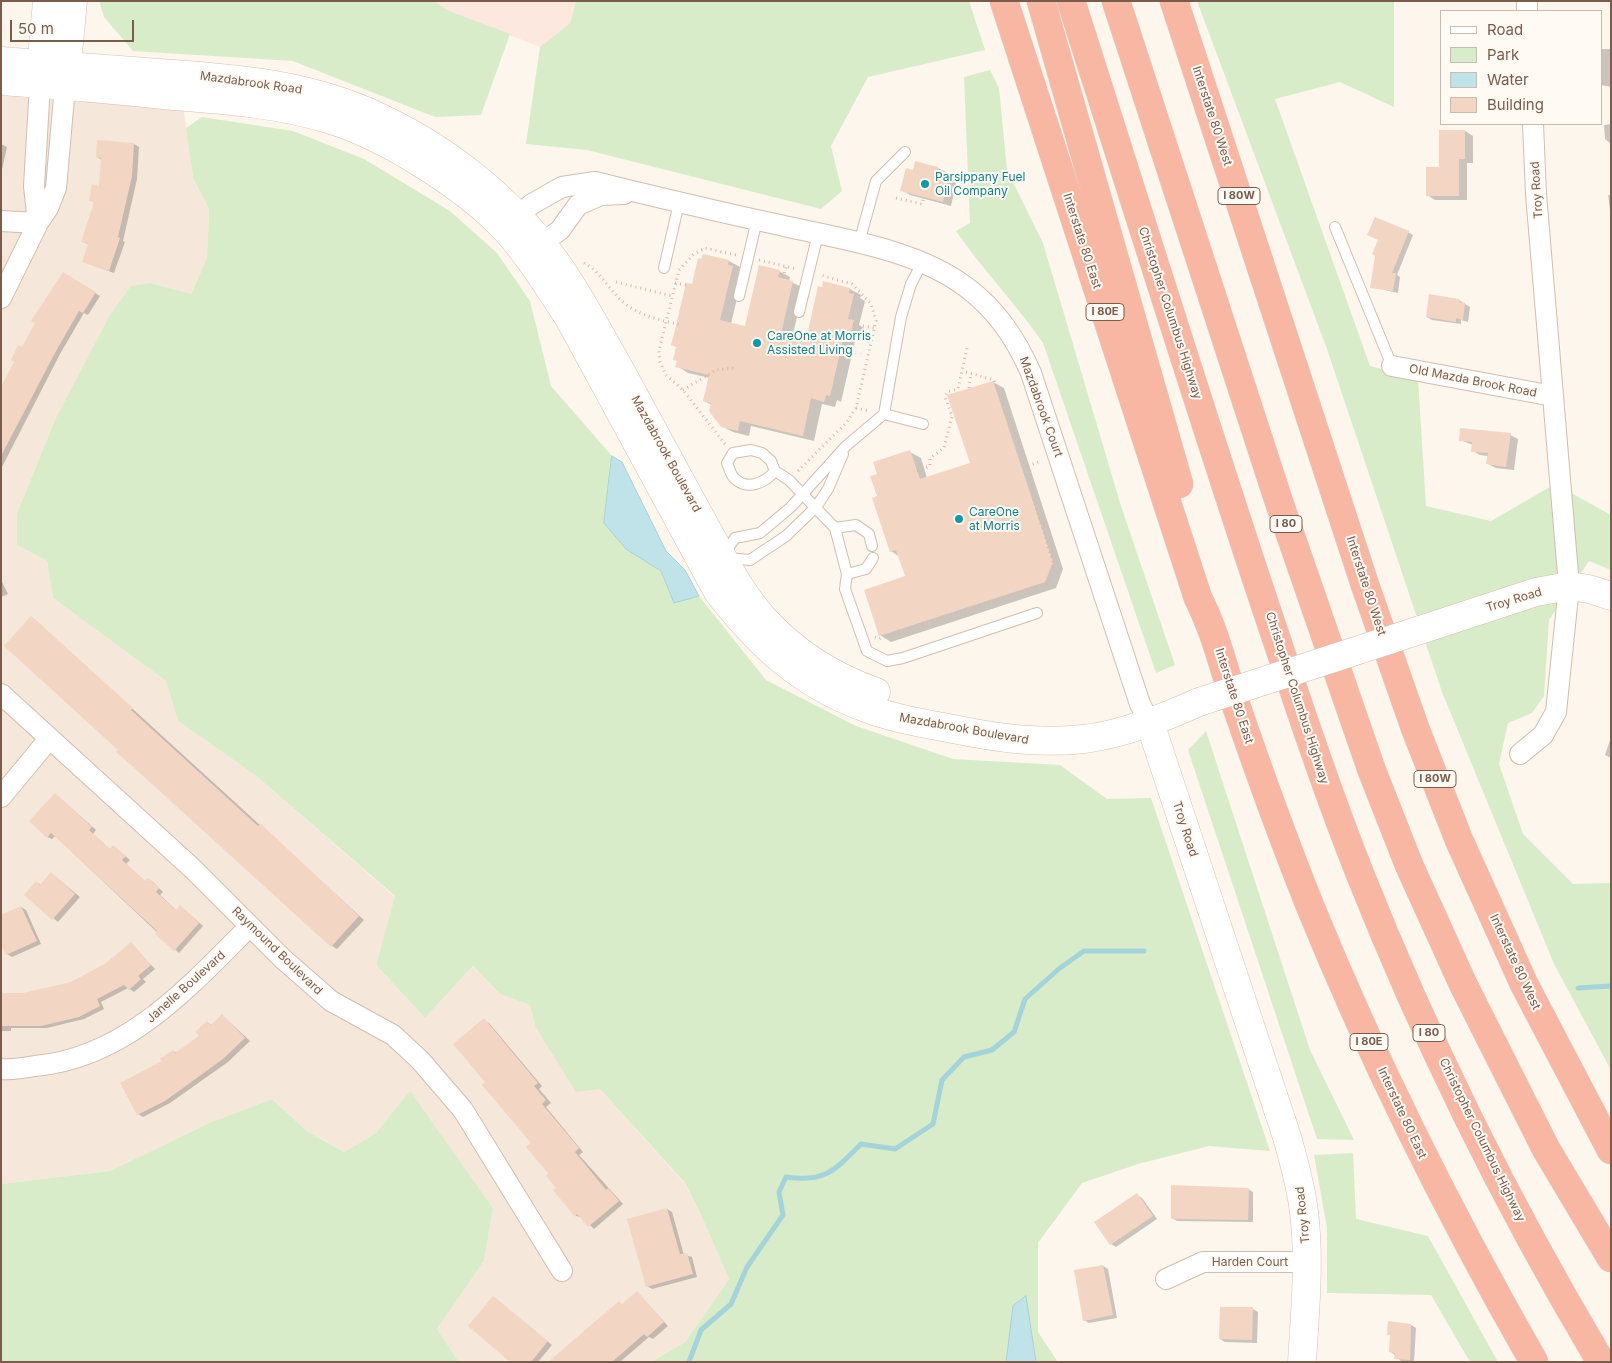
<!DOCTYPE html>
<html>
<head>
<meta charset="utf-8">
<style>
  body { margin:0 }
  #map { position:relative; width:1612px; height:1363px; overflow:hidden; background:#fdf6ec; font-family:Inter,sans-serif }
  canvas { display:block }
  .frame { position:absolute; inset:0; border:2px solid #7a5c4d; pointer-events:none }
  .legend { position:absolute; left:1440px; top:10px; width:162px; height:115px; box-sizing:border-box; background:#fffaf3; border:1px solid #cabbb1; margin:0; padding:6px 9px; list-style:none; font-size:15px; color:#7a5c4d }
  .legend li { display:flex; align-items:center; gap:10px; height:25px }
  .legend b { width:25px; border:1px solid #cabbb1 }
  .scale { position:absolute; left:10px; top:20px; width:124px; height:22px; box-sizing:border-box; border:2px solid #7a5c4d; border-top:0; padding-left:6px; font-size:15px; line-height:18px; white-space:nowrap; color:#7a5c4d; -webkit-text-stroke:4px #fffaf3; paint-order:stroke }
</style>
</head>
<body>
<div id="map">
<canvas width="1612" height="1363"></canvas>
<div class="frame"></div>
<ul class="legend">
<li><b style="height:6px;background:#fff"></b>Road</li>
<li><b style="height:14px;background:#d8ecc9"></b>Park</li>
<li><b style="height:14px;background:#bfe3e8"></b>Water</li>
<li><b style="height:14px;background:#f3d5c3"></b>Building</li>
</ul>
<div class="scale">50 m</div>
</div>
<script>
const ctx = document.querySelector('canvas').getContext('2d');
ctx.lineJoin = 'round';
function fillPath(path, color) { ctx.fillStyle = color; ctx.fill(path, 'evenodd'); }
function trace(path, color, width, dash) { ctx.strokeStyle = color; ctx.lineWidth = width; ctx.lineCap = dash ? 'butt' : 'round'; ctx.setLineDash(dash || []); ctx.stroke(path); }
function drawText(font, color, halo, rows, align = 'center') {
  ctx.font = font + ' Inter,sans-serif'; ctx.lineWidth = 4; ctx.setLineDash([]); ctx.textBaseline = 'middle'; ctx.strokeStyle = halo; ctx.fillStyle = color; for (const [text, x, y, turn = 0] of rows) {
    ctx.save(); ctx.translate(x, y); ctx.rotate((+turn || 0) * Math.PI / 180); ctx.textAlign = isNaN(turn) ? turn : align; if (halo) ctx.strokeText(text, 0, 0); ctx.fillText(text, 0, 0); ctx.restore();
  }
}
fillPath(new Path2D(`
  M1,92L24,98L79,102L93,99L183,104L193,178L209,209L207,258L191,294L151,283L55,420L17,513V545L47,561L53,598L166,681L178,721L255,775L395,897L376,965L425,1018L473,966L500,994L530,1005L535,1026L600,1089L685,1184L701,1215L729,1279L685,1342L651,1362H459L437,1329L484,1261L493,1208L410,1092L376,1133L344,1152L308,1132L272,1099L209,1123L110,1171L1,1184Z`), '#f5e8da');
fillPath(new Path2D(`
  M433,1H576L570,23L540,47L452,12Z`), '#fde8e0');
fillPath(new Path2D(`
  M99,1H433L452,12L510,34L481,115L435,117L293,61L133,51L104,17Z
  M576,1H969L985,50L868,77L831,146L842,191L821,209L587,150L526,144L540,47L570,23Z
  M1197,1H1394V107L1340,82L1275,99L1370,366L1418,378L1426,506L1491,521L1555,484L1611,515V570L1589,561L1549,620L1544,696L1532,713L1508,723L1499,764L1523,834L1573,884L1611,883V1070L1554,964L1442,692L1327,349Z
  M990,70L999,88L1007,170L1043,243L1121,506L1175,665L1156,673L1043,343C1016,304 983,270 956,231L970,223L964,77Z
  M202,117L293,131L364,159L450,211L497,253L530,301L551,386L612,456L604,523L626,549L661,571L674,602L699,596L766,680L856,726L953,759L1060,765L1107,799L1151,798L1270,1151L1209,1146L1138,1164L1082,1183L1038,1243V1332L1058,1362H651L685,1342L729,1279L701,1215L685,1183L600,1089L576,1092L535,1026L530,1005L500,994L473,966L425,1018L376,965L395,896L255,775L178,721L166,681L53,598L47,561L17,545V513L55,420L110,315L131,286L151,283L191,294L207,258L209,209L193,178L186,128Z
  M1206,731L1310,1050L1354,1140L1317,1139L1188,750Z
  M410,1091L493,1208L484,1261L437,1329L459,1362H1V1184L110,1171L209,1123L272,1099L308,1132L344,1152L376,1133Z
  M1353,1153L1356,1219L1428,1236L1498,1362H1470L1431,1295L1327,1293V1228L1314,1155Z`), '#d8ecc9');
const water = new Path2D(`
  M612,456L622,462L666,551L685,570L699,596L674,603L661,571L626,549L604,523Z
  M1026,1296L1036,1362H1006L1013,1306Z`);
fillPath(water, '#bfe3e8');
trace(water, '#a5d3da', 1);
fillPath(new Path2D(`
  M1601,49H1611V87L1601,85Z
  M1611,124V147L1610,143L1605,139L1604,125Z
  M1465,131L1473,136V163H1467V200H1435L1427,195L1440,168Z
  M98,141L134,144L139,147L137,179L123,241L125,242L114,273L89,264V245L82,241L95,203L90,200L100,187L102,160L97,157Z
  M1,144L7,147L1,174Z
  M916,162L938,168L946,172L944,177L956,183L951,206L910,195L902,190L914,171Z
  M1608,195H1611V219Z
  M1408,232L1413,235L1397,275L1400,277L1398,293L1371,287Z
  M704,255L729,261L740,267L739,271L743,273L731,324L746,327L779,271L790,277L789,281L804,288L792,338L806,341L824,283L850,289L861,295L860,298L865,301L859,325L864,328L862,338L856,337L841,402L837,400L835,407L822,404L814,441L751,426L749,436L733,432L721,426L712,405L704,401L710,378L688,373L677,366L693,286Z
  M63,273L100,296L88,315L84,313L60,354L1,469V388Z
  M1459,300L1470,307L1468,322L1461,320V324L1432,320L1427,317Z
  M993,382L1004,388L1063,569L1056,588L891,642L880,635L906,577L900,557L891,551L878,496L879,475L910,452L921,458L927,478L971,464Z
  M1510,435L1518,439L1514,470L1496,468L1488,464V456L1480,455L1473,451V445L1460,440Z
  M1,580L8,594L1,597Z
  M32,617L364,920L337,949L332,946Z
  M1611,737V758L1605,755Z
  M60,798L96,830L93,834L111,850L114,847L130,860L126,864L146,882L148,879L153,882L163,892L160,895L177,911L185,910L203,926L179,953L55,836L52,839L47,837Z
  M52,874L80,897L58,922L26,895L36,882L41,885Z
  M21,907L26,910L41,944L12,957L7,954Z
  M131,944L155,969L143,979L146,982L134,992L128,988L101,1002L104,1009L84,1019L47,1028H11V1031H1V995H23L71,983L107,965Z
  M222,1015L250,1041L228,1062L170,1103L143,1117L138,1114L163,1062L173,1051L177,1053L201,1036L207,1022L212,1025Z
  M484,1020L489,1023L542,1086L539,1089L551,1103L546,1107L583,1152L579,1155L623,1204L594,1229L582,1217L576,1216L555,1190L557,1188L533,1143L487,1082Z
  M1248,1189L1253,1192V1222L1177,1221L1172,1218Z
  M1137,1195L1142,1198L1157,1219L1116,1247L1111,1244L1096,1223Z
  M667,1209L672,1212L684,1255L692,1257L697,1277L652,1289L647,1286Z
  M1103,1266L1108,1269L1117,1318L1089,1323L1084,1320Z
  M637,1292L668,1326L653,1339L649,1337L620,1362H560Z
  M493,1297L552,1345L538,1362H512Z
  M1253,1309L1258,1312L1257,1343L1225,1342L1220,1339Z
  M1389,1323L1411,1325L1416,1328L1414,1362H1417L1401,1361L1390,1351L1392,1336L1388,1334Z`), '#0003');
trace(new Path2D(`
  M1578,988L1611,986
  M689,1362L701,1330L731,1304L747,1267L783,1215L779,1192L786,1177C825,1183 835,1170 861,1144L895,1149L933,1124L942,1080L964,1057L992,1050L1014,1032L1025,999L1060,968L1084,951H1144`), '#a5d3da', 5);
fillPath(new Path2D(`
  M1439,130H1465V159H1459V196H1426V167H1439Z
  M97,140L134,143L132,176L118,237L120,238L109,271L82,262L88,244L81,242L94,202L89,201L92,184L99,186L101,158L96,157Z
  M915,161L938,167L936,174L949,177L943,202L900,191L906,168L913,170Z
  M1375,217L1409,231L1392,273H1396L1393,291L1370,288L1375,256L1372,254L1378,240L1367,235Z
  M703,254L729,260L728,265L733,266L720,320L745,326L759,265L780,270L778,277L793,281L781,334L806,340L818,286L822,287L823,281L850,288L849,293L854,294L848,319L854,320L851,333L845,331L830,396L826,395L824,402L811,398L803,436L740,421L738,431L721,427L709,411L711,403L703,401L709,375L675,367L677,361L673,360L676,347L671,345L675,330L686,283L692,284L698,258L701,259Z
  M63,272L96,292L83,313L79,311L56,351L1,456V387L14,362L11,360L18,345L22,347L35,323L31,321Z
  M1429,294L1459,299V302L1465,303L1463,320L1456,318V322L1426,317Z
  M993,381L1053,562L1045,582L879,636L864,590L905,576L896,550L890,552L872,498L877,496L870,476L877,474L873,462L910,450L920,479L970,463L947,395Z
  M1460,428L1511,433L1506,467L1486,464L1488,453L1471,452L1472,442L1459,441Z
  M31,616L133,708L131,710L258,826L260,823L359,916L331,947L131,765L116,752L118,750L4,646Z
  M55,793L92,827L89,830L110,849L113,845L126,856L122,860L145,881L148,878L159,888L156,892L176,910L180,905L199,923L174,951L155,934L157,931L51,833L47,838L29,821Z
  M51,872L75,894L52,920L24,895L36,881L40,885Z
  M21,906L37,941L6,955L1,944V915Z
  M131,942L151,965L138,976L141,979L129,990L124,985L97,999L100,1006L79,1017L41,1026H1V993H23L71,982L106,963Z
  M222,1014L245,1038L223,1059L165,1101L137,1115L120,1083L162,1061L160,1059L173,1050L175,1053L199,1036L195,1032L207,1021L211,1025Z
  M484,1018L538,1083L534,1086L546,1100L542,1104L579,1148L575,1152L606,1190L608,1188L619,1201L588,1227L577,1214L575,1217L553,1190L556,1188L546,1176L548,1173L526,1147L531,1143L482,1085L485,1082L453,1044Z
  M1171,1185L1249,1188L1248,1220L1171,1219Z
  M1137,1193L1153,1216L1110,1245L1094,1222Z
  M667,1208L680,1254L687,1253L693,1274L646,1287L627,1219Z
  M1103,1265L1113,1315L1083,1321L1074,1270Z
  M637,1291L664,1322L647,1337L644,1334L612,1362H548L619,1301L622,1304Z
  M493,1296L548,1341L531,1362H510L468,1326Z
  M1220,1307H1253L1252,1340L1219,1339Z
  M1388,1321L1411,1324L1410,1360L1394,1359L1395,1353L1389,1352L1390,1335H1387Z`), '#f3d5c3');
const lane = new Path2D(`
  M1335,227L1392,366
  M859,243L876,181L905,152
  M664,268L679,203
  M739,296L757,220
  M799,312L818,234
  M884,414L923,424
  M775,471C765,483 747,491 734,478C731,475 729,468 727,463L733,453L751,450L762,453L771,461L775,471L789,480L835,528L847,574L845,589L867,651L887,661L903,658L1037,613
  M835,528L856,525L869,534L872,546
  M724,554L735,538L760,533L791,507L846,446L884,414L901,317L911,284L922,263
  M726,558L750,560L786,536L816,507L828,489L843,454
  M847,574L866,569L873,558`);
const street = new Path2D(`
  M1527,1V11
  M1,221L38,223
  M38,223L34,186L40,84
  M508,224L532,204L562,187L595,182C657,197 718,212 780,225C840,239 916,249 966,287C997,310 1016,339 1031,373L1140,704L1150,723
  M530,252L560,230L578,205L601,195L624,194
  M1,298L38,223L48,208L56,188L65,86
  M1392,366L1553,396
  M1,694L193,869L283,959L331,1001L393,1035L420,1060L463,1110L562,1271
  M1520,754L1543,735L1556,712L1569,586L1536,194L1533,124
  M1,797L49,739
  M1,1069C13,1070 24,1068 35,1066C126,1058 189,987 250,926
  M1166,1279L1203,1262H1307`);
const secondary = new Path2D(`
  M1,61C54,65 106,69 159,73C235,78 311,84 381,118C449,150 511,200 555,261C579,294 598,331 618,366C645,416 672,466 699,515C719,550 737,589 764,619C794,652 834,677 876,692
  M1,81C59,85 117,90 174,96C227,100 280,104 331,120C386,137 466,187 505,229C530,256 549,288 569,318L718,592C758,643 799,683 861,706C890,718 922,723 953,729C997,738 1039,744 1084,739C1124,734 1163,718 1199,702
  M40,82L47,1
  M65,84L73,1
  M1420,630L1536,592L1569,586L1589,589L1611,596
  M1150,723L1287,1137C1294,1162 1301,1186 1304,1212C1310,1261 1305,1312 1302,1362`);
const highway = new Path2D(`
  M1004,1L1198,598C1216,633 1224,671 1237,708C1260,775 1284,841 1310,906C1374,1063 1450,1215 1534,1362
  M1041,1L1179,484
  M1071,1C1134,198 1195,394 1260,590C1292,685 1323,781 1360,874C1427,1043 1508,1206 1601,1362
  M1116,1L1279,502L1372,771L1409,865L1463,984L1546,1149L1611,1258
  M1174,1L1365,585L1415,728L1459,840L1524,984L1611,1150`);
trace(lane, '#d1beb0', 12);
trace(street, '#d1beb0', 22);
trace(secondary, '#d6c0b0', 29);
trace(highway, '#dad1cd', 29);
trace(new Path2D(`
  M896,198L922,204L924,197
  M759,260L797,269
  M584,263C601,272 608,289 623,302C639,316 661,320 681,325
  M783,278L786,267
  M616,282L672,296
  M675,283L686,285
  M853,324L874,328
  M969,388L971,373
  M683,390L716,370L735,368
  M856,408L868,411
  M725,444L683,390L666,375L660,362L659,350L679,270L693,255L705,248L736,255
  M1028,466L1041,461
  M798,471L847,422L856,408L876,321L871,304L852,284L820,275
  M917,471L930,466V458L944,448L952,416L945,397L947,392L958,389L967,348
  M875,637L879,639L1046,584L1055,569L1033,497L1029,470L994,380L962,371`), '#d9b8a5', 3, [1, 4]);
trace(lane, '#fff', 10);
trace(street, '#fff', 20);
trace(secondary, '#fff', 28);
trace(highway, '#f7b7a3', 28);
const secondaryBridge = new Path2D(`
  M1199,702L1420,630`);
trace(secondaryBridge, '#d6c0b0', 29, []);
trace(secondaryBridge, '#fff', 28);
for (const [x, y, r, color] of [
  [925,184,5,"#0f9aa8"],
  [757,343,5,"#0f9aa8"],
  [959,519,5,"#0f9aa8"]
]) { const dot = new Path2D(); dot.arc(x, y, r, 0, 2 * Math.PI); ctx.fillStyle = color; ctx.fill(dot); trace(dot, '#fffaf3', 2); }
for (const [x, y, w] of [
  [1239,196,42],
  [1105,312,38],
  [1286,524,32],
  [1435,779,42],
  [1429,1033,32],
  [1369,1042,38]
]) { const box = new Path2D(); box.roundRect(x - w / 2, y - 8.5, w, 17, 4); ctx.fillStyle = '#fffaf3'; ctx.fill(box); trace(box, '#7a5c4d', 1); }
drawText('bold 11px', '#7a5c4d', null, [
  ["I 80W",1239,196],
  ["I 80E",1105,312],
  ["I 80",1286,524],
  ["I 80W",1435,779],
  ["I 80",1429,1033],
  ["I 80E",1369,1042]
]);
drawText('12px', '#7a5c4d', '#fffaf3', [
  ["Mazdabrook Road",251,83,8],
  ["Interstate 80 West",1212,116,72],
  ["Troy Road",1537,190,-94],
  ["Interstate 80 East",1082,241,72],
  ["Christopher Columbus Highway",1170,313,72],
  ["Old Mazda Brook Road",1473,381,11],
  ["Mazdabrook Court",1041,407,70],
  ["Mazdabrook Boulevard",666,454,61],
  ["Interstate 80 West",1366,586,72],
  ["Troy Road",1514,600,-17],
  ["Interstate 80 East",1234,696,72],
  ["Christopher Columbus Highway",1297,698,72],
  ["Mazdabrook Boulevard",964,729,10],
  ["Troy Road",1185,829,72],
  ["Raymound Boulevard",277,951,44],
  ["Interstate 80 West",1515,962,65],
  ["Janelle Boulevard",186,987,-42],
  ["Interstate 80 East",1402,1113,65],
  ["Christopher Columbus Highway",1482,1140,64],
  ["Troy Road",1303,1215,-96],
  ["Harden Court",1250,1262]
]);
drawText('12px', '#0d838f', '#fffaf3', [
  ["Parsippany Fuel",935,177],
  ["Oil Company",935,191],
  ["CareOne at Morris",767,336],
  ["Assisted Living",767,350],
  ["CareOne",969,512],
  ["at Morris",969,526]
], 'left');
</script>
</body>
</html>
